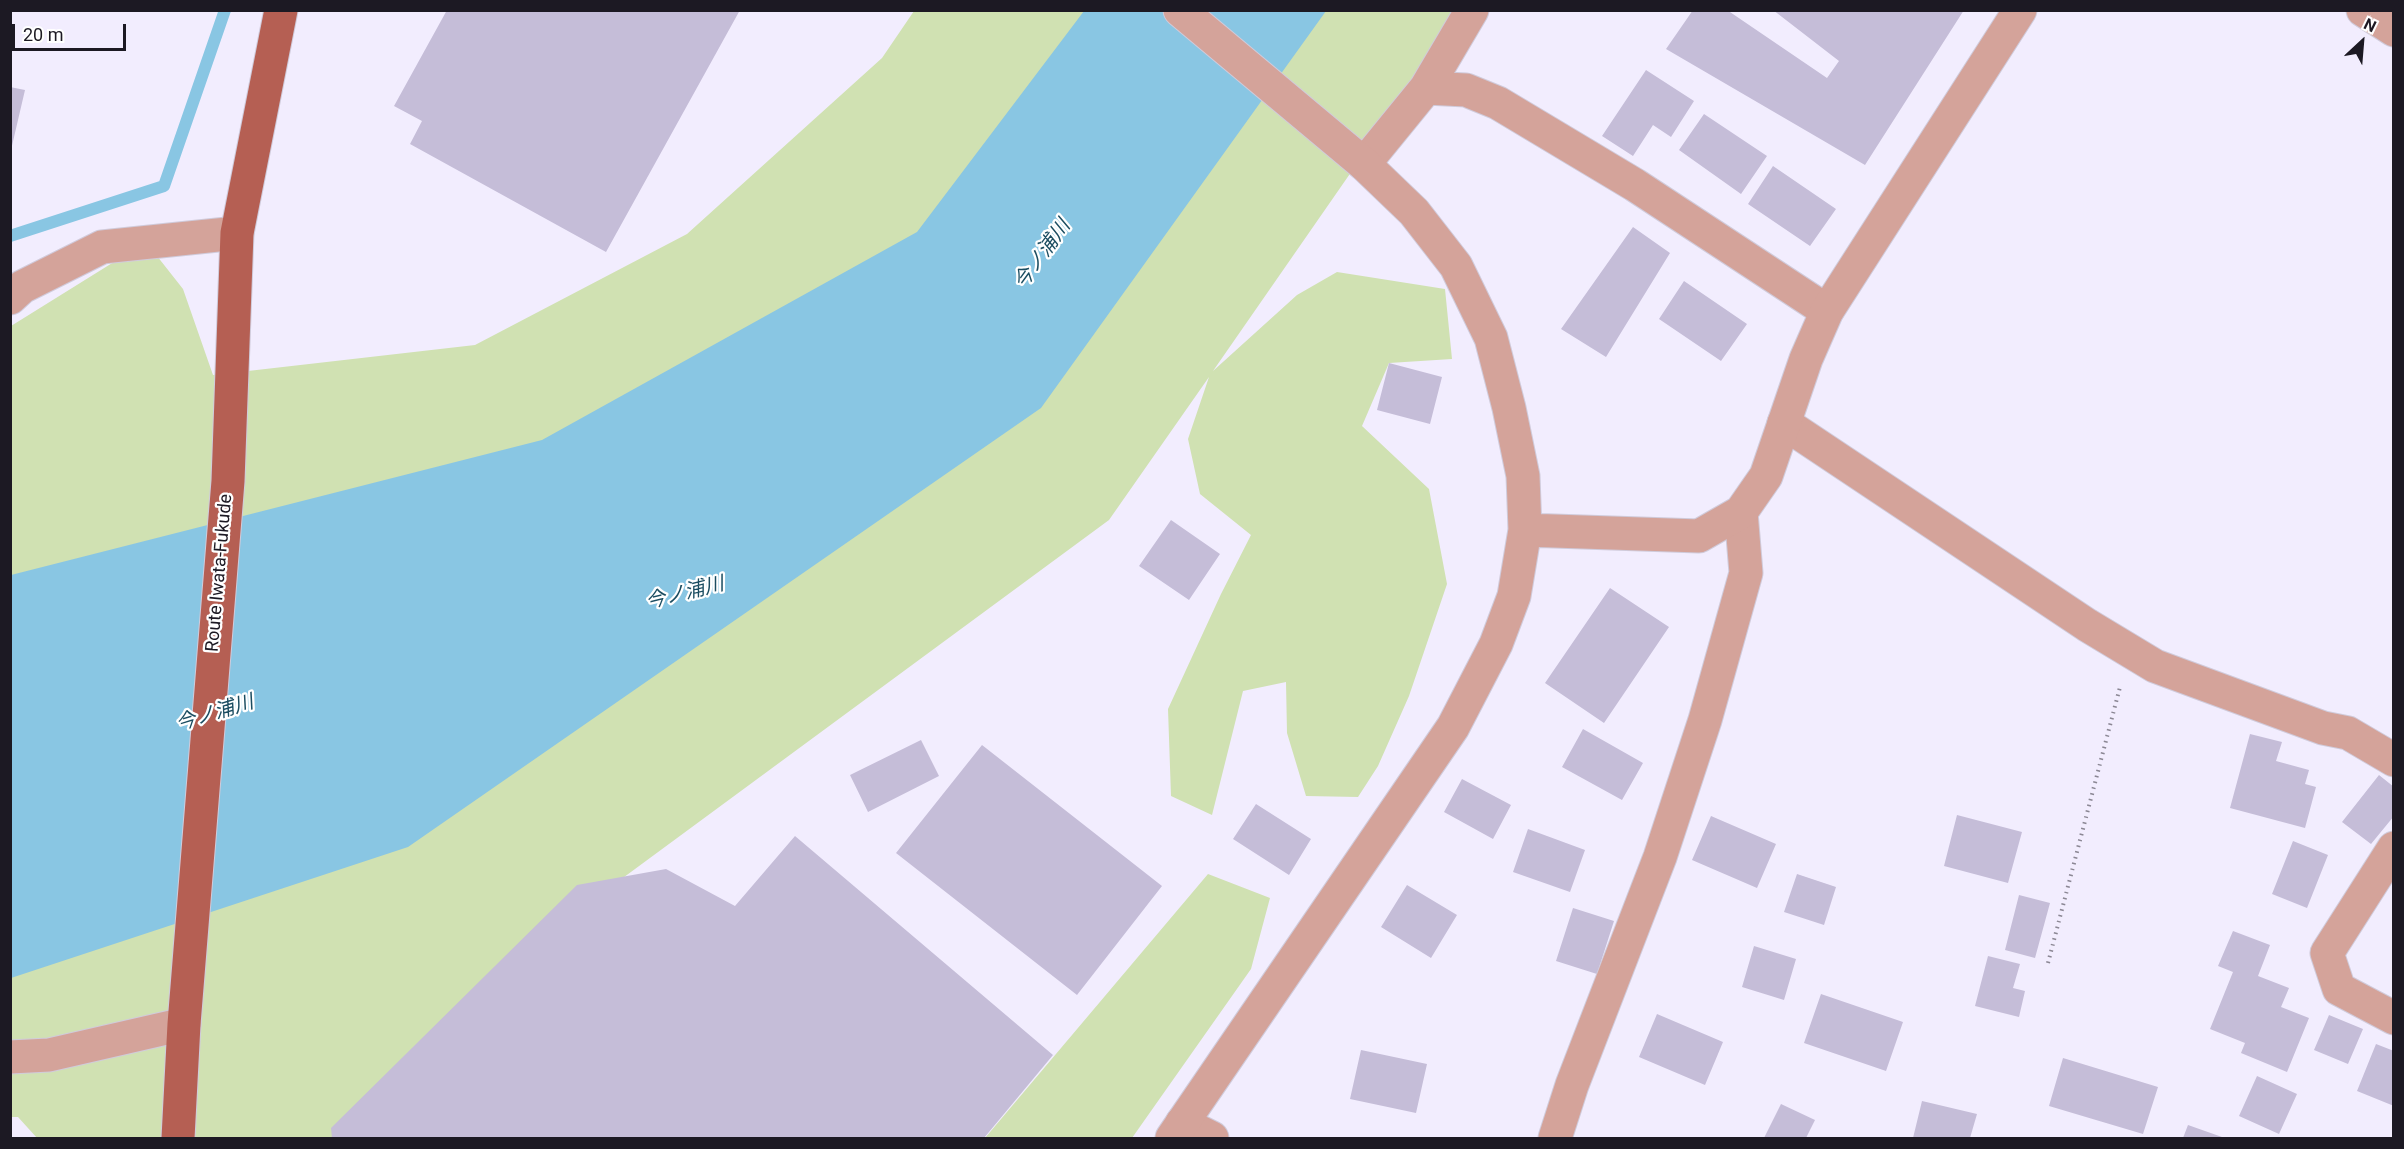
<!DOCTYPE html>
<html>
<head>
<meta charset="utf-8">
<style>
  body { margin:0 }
  #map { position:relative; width:2404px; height:1149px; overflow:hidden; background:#f2edfe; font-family:Roboto,sans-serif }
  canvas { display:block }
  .frame { position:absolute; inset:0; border:12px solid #1c1923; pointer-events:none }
  .north { position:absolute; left:2332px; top:12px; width:60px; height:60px; -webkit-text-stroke:4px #fff; paint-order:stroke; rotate:26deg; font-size:16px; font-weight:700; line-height:24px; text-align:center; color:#1c1923 }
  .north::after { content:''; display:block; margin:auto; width:21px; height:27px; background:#1c1923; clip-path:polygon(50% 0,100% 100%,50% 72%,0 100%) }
  .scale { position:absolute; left:12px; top:24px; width:114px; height:27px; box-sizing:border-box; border:3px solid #1c1923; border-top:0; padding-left:8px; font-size:18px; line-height:21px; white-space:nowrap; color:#1c1923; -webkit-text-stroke:4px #fff; paint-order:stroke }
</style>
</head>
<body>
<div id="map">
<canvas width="2404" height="1149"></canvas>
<div class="frame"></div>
<div class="north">N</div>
<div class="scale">20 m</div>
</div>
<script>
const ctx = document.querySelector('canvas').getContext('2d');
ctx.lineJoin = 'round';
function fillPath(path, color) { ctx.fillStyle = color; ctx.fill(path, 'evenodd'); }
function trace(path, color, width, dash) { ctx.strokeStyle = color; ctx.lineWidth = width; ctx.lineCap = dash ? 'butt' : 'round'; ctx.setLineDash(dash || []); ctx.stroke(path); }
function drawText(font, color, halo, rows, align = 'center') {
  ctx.font = font + ' Roboto,"Noto Sans JP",sans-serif'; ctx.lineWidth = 4.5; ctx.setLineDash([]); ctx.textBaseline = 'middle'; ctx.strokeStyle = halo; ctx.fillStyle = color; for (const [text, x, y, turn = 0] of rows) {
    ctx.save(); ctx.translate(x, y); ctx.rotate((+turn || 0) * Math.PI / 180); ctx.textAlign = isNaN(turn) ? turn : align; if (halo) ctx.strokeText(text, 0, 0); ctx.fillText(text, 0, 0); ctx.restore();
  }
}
fillPath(new Path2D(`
  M914,11H1463L1213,371L1297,295L1337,272L1445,289L1452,359L1389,363L1362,426L1429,489L1447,584L1409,696L1378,766L1358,797L1306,796L1287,733L1286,682L1243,691L1212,815L1171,796L1168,709L1221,594L1251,535L1200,494L1188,439L1209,377L1109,520L616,883L469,1138H37L18,1117H11V326L146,242L183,289L213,375L475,345L687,234L882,58Z
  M1208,874L1270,898L1251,969L1132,1138H985Z`), '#d0e1b2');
fillPath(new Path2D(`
  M1084,11H1326L1041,408L408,847L11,978V575L542,440L917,232Z`), '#89c6e3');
trace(new Path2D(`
  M10,236L164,186L225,10`), '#89c6e3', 12);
fillPath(new Path2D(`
  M447,10H740L606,252L410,144L422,121L394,106Z
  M1693,10H1727L1827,78L1839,61L1773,10H1964L1865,165L1666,49Z
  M1646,70L1694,101L1671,137L1653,125L1633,156L1602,136Z
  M10,87L25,90L11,150H10Z
  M1704,114L1767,156L1741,194L1679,150Z
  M1773,166L1836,209L1810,246L1748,204Z
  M1633,227L1670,253L1606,357L1561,329Z
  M1684,281L1747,324L1721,361L1659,319Z
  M1389,363L1442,377L1430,424L1377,410Z
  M1171,520L1220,554L1189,600L1139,566Z
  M1610,588L1669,627L1604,723L1545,683Z
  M1583,729L1643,763L1622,800L1562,767Z
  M2250,734L2282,742L2276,761L2309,770L2305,784L2316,787L2305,828L2230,808Z
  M921,740L939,776L868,812L850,775Z
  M982,745L1162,886L1077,995L896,853Z
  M2379,775L2394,787V816L2371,844L2342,822Z
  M1462,779L1511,805L1493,839L1444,812Z
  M1256,804L1311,839L1289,875L1233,839Z
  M1957,815L2022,832L2008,883L1944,866Z
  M1711,816L1776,844L1757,888L1692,860Z
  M1528,829L1585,850L1570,892L1513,872Z
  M795,836L1053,1055L984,1138H332L331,1128L577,885L666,869L735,906Z
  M2293,841L2328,855L2307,908L2272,894Z
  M1797,874L1836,887L1824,925L1784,912Z
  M1407,885L1457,915L1431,958L1381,927Z
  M2019,895L2050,903L2035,958L2005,950Z
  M1573,908L1614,921L1597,974L1556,961Z
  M2233,931L2270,945L2258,976L2289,988L2281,1007L2309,1018L2287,1072L2241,1053L2245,1043L2210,1029L2233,972L2218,966Z
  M1754,946L1796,959L1784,1000L1742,987Z
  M1988,956L2020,964L2013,988L2025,991L2019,1017L1975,1006Z
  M1821,994L1903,1022L1886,1071L1804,1043Z
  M1657,1014L1723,1042L1705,1085L1639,1057Z
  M2329,1015L2363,1029L2348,1064L2314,1050Z
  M2376,1044L2394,1051V1106L2357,1091Z
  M1361,1050L1427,1064L1416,1113L1350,1099Z
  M2063,1058L2158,1087L2143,1134L2049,1106Z
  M2257,1076L2297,1094L2279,1134L2239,1116Z
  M1922,1101L1977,1114L1970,1138H1913Z
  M1781,1104L1815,1120L1806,1138H1764Z
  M2188,1125L2222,1137V1138H2183Z`), '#c5bdd8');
const minor = new Path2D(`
  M2363,10L2394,30
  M1426,88L1466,90L1498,103L1635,185L1827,311
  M1364,164L1426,88L1472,10
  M1784,423L2087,625L2155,666L2323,728L2348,733L2394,760
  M2394,848L2327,953L2339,989L2394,1018
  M10,1057L49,1055L184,1024
  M1182,1123L1212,1138
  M1555,1138L1572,1085L1660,857L1705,720L1746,573L1741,512`);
const tertiary = new Path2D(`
  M10,298L22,287L102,247L237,233
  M1525,530L1699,536L1741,512L1766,476L1806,359L1827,311L2020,10
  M1172,1138L1453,727L1496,644L1514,596L1525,530L1523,476L1509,408L1491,338L1456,266L1414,212L1364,164L1180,10`);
const primary = new Path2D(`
  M178,1138L184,1024L228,481L237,233L281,10`);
trace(minor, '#d0cbdb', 35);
trace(tertiary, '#d0cbdb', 35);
trace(primary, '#d0cbdb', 35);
trace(new Path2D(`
  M2048,963L2120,687`), '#8b8794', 4, [1.5, 4.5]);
trace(minor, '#d4a39a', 33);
trace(tertiary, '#d4a39a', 33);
trace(primary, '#b55f53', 33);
drawText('18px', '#1c1923', '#fff', [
  ["Route Iwata-Fukude",220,573,-85]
]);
drawText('italic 20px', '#1b4d61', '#fff', [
  ["今ノ浦川",1043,255,-54],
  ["今ノ浦川",685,594,-14],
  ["今ノ浦川",215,714,-17]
]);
</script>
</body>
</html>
